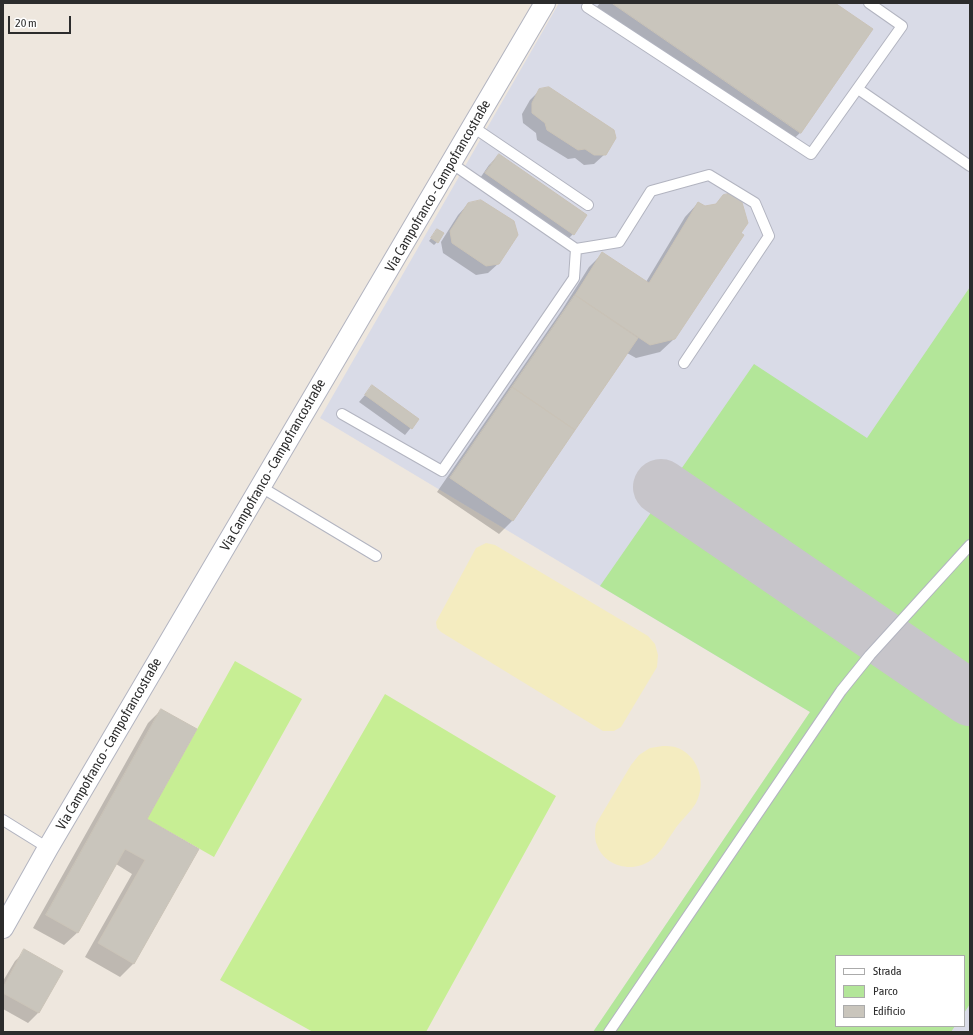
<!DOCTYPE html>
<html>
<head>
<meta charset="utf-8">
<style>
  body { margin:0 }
  #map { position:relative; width:973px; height:1035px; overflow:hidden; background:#eee7de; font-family:"Asap Condensed",sans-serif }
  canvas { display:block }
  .frame { position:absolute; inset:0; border:4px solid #2c2c2c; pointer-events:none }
  .legend { position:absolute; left:835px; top:955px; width:130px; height:72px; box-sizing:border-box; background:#fff; border:1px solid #ababab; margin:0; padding:5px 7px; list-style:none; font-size:12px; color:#2c2c2c }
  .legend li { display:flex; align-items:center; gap:8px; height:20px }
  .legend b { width:20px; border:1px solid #ababab }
  .scale { position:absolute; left:8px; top:16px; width:63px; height:18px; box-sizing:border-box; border:2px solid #2c2c2c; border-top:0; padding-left:5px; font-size:12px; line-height:14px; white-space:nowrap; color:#2c2c2c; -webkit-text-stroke:3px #fff; paint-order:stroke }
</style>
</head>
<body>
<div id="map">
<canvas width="973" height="1035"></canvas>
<div class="frame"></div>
<ul class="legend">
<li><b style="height:5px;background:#fff"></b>Strada</li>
<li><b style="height:11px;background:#b3e699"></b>Parco</li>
<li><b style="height:11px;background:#c9c5bc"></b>Edificio</li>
</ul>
<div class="scale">20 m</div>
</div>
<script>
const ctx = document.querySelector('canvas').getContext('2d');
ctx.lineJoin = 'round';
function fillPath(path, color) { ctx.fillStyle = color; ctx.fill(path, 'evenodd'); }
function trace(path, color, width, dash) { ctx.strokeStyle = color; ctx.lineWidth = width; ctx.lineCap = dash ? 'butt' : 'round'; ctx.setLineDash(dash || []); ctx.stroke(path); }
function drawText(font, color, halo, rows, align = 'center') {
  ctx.font = font + ' "Asap Condensed",sans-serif'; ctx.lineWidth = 3.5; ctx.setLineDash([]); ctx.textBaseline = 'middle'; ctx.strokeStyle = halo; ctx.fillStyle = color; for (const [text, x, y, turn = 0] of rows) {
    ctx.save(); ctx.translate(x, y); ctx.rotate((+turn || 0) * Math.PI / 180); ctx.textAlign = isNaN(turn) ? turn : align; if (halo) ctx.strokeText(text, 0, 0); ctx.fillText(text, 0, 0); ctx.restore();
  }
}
fillPath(new Path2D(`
  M559,3H970V1032H593L810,712L320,418ZM836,956H964V1026H836Z`), '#d9dbe7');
fillPath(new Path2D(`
  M970,287V1004L964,1013V956H836V1026H955L951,1032H593L810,712L600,586L754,364L867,438Z`), '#b3e699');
fillPath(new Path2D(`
  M486,543L495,545L648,636L655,644L658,655L657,667L621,727L614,731H603L441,632L437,628L436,622L476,548Z
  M663,746C667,746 671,746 675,747C698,754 707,782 696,803C691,812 681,820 675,829C668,839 661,853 651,860C633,874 604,866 597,845C594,838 595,831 596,824L631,765L639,755L650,748Z`), '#f4ecc0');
fillPath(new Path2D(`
  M235,661L302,699L214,857L147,819Z
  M385,694L556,796L426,1032H313L220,980Z`), '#c7ee94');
fillPath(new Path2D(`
  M600,3H833L801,132L787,145L593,12Z
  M540,90L605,154L594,164L584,165L575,158L568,159L537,140L536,133L523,123L522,114L530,100Z
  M499,155L573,234L563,244L476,184L489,165Z
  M724,196L674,339L660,352L636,358L627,353L512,521L499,534L437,492L562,310L589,267L602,254L646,282L685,217L698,203L705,207L715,205Z
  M468,204L499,263L488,273L476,275L443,253L441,242L458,215Z
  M435,233L437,242L434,245L429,241Z
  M372,387L418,419L405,435L359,402Z
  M161,710L145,820L198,849L134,963L120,977L85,957L132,874L116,864L78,932L64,945L33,928L148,723Z
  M25,951L61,971L38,1013L28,1023L3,1009V981L15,961Z`), '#0003');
trace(new Path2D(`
  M661,487L970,698`), '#c7c5ca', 56);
const building = new Path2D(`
  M612,3H835L873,29L801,133Z
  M549,87L614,130L616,138L606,155H594L585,149L578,150L547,130L545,123L532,113V103L539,89Z
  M499,154L587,215L574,235L485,173Z
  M732,193L741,199L748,223L741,233L744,235L675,339L650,345L575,295L602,252L649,283L698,202L705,206L716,204L723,195Z
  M481,200L514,221L518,235L499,264L486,266L452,243L450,231L468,203Z
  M437,229L444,233L438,243L431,238Z
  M575,295L638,338L575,430L512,387Z
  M372,385L419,419L412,429L365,395Z
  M512,387L575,430L513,521L450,478Z
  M161,709L197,729L147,819L199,849L134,964L98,943L145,860L125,849L78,933L46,915Z
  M24,949L63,971L39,1013L3,993V988Z`);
fillPath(building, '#c9c5bc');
trace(building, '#cac3b7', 1);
const service = new Path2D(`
  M587,7L811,154L902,26L869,3
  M858,89L970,166
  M473,127L588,205
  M576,249L619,242L651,191L709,175L755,203L769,236L684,363
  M342,414L442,471L574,278L576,249L451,163
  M261,487L376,556
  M3,820L48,848
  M609,1032L841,691L870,655L970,545`);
const minor = new Path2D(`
  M3,928L48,848L545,3`);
trace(service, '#b2b4c0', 12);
trace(minor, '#b2b4c0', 22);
trace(service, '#fff', 10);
trace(minor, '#fff', 20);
drawText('14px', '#2c2c2c', '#fff', [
  ["Via Campofranco - Campofrancostraße",438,186,-60],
  ["Via Campofranco - Campofrancostraße",273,465,-60],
  ["Via Campofranco - Campofrancostraße",109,744,-60]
]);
</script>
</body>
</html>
